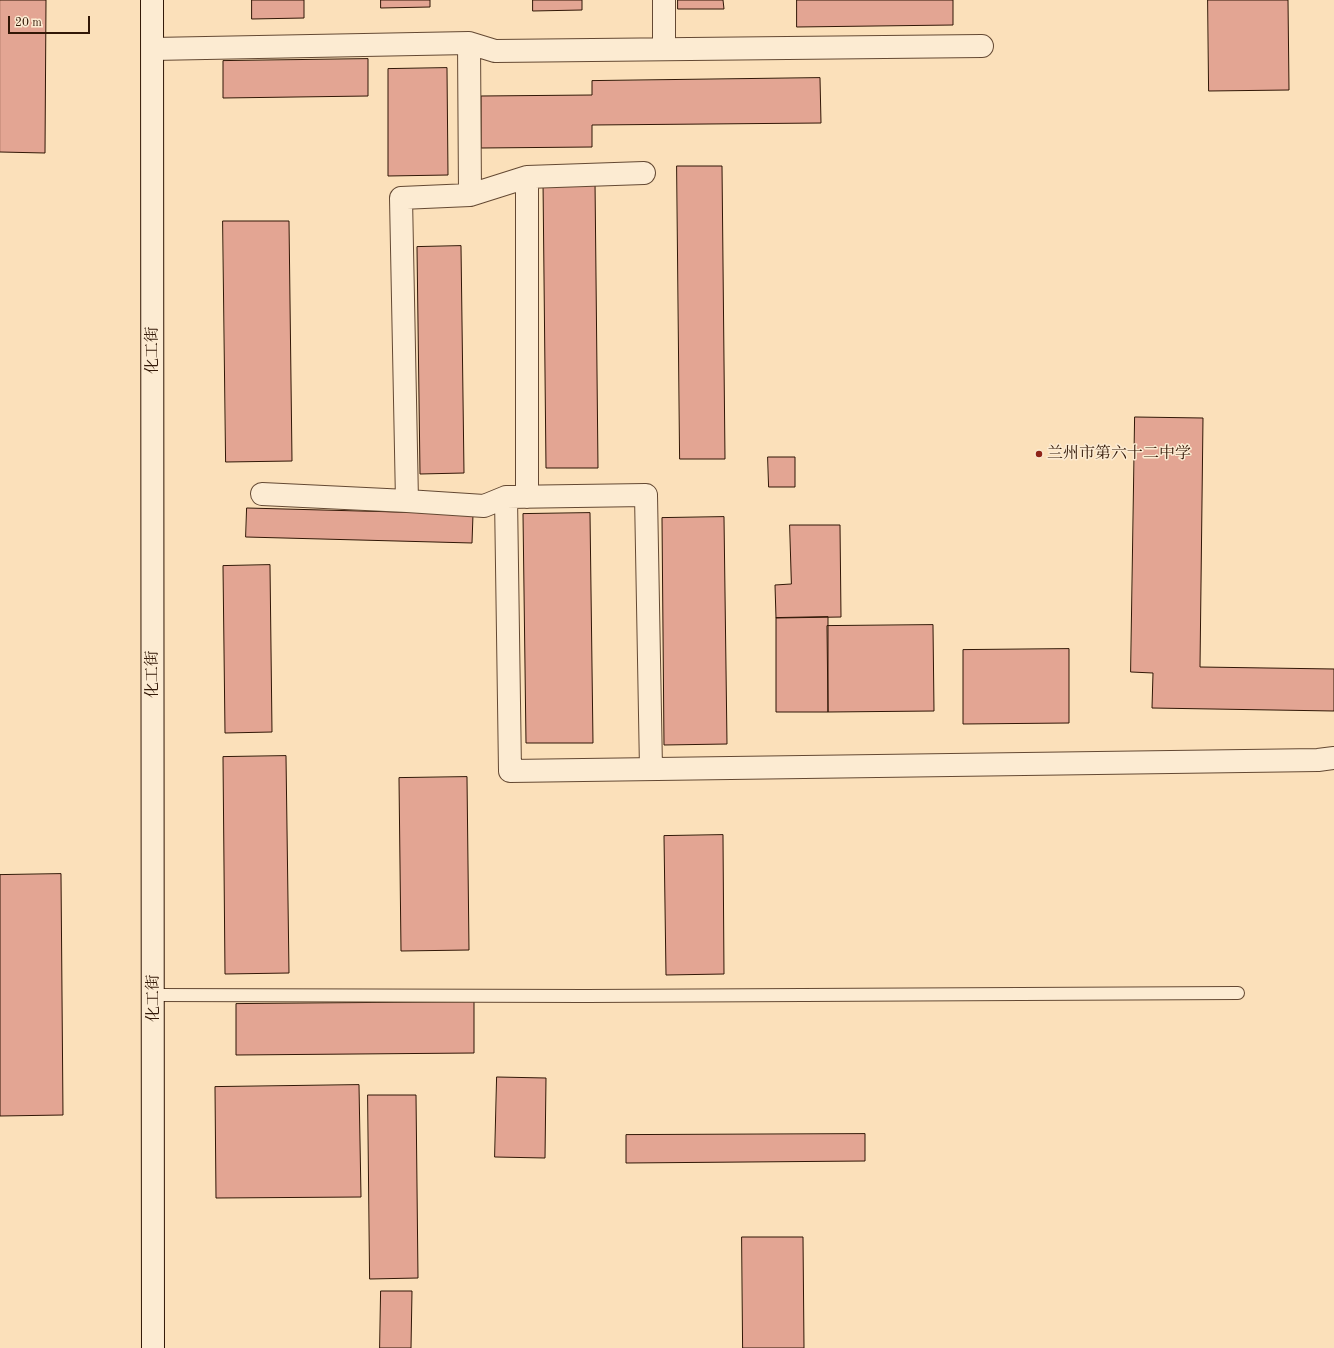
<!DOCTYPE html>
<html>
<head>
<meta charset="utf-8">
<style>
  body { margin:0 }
  #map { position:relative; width:1334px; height:1348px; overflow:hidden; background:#fbe0ba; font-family:"Old Standard TT",serif }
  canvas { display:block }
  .scale { position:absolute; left:8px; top:16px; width:82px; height:18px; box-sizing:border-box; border:2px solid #311706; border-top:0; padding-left:5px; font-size:12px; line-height:14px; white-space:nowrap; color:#311706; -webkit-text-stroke:3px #fcebd2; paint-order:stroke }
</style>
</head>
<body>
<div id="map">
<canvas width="1334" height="1348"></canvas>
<div class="scale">20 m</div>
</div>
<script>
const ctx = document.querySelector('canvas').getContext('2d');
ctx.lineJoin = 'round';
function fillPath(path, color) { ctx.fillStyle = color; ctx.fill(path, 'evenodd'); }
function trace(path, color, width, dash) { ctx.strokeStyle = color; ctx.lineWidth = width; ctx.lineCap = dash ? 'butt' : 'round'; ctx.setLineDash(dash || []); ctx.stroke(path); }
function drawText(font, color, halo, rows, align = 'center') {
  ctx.font = font + ' "Old Standard TT","Noto Serif SC",serif'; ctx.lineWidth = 3; ctx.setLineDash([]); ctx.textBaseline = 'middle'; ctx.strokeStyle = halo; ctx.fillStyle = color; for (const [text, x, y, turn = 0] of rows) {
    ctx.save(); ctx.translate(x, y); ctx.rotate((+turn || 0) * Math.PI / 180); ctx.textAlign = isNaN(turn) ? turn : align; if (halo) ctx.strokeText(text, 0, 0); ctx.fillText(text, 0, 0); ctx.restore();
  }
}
const building = new Path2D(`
  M0,0H46L45,153L0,152Z
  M252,0H304V18L252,19Z
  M381,0H430V7L381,8Z
  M533,0H582V10L533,11Z
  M678,0H723L724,9H678Z
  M797,0H953V25L797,27Z
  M1208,0H1288L1289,90L1209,91Z
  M368,59V96L223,98V61Z
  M447,68L448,175L388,176V69Z
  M820,78L821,123L592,125V147L481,148V96L592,95V81Z
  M677,166H722L725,459H680Z
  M595,180L598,468H546L543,181Z
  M223,221H289L292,461L226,462Z
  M461,246L464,473L420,474L417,247Z
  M1135,417L1203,418L1200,667L1334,669V711L1152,708L1153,673L1131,672Z
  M768,457H795V487H769Z
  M247,508L473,514L472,543L246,537Z
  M590,513L593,743H526L523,514Z
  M724,517L727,744L664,745L662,518Z
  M790,525H840L841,617L776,618L775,585L791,584Z
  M270,565L272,732L225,733L223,566Z
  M828,617V712H776V618Z
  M933,625L934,711L828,712L827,626Z
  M1069,649V723L963,724V650Z
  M286,756L289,973L225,974L223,757Z
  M467,777L469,950L401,951L399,778Z
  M723,835L724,974L666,975L664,836Z
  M61,874L63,1115L0,1116V875Z
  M474,1002V1053L236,1055V1004Z
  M497,1077L546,1078L545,1158L495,1157Z
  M359,1085L361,1197L216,1198L215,1087Z
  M368,1095H416L418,1278L370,1279Z
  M865,1134V1161L626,1163V1135Z
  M742,1237H803L804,1348H743Z
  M381,1291H412L411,1348H380Z`);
fillPath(building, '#e3a593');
trace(building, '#311706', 1);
const lane = new Path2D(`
  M154,995L586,996L1238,993`);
const street = new Path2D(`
  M664,0V49
  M469,43L470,195
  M153,49L469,43L495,51L982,46
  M527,177V497
  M262,494L407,501L484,506L506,497
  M407,501L401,198L470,195L527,177L644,173
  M651,769L646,495L506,497L510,771L1318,760L1334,758`);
const secondary = new Path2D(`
  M152,0L153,1348`);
trace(lane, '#644933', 14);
trace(street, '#644933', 24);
trace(secondary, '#311706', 24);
trace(lane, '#fcebd2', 12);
trace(street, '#fcebd2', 22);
trace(secondary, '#fcebd2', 22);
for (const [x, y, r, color] of [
  [1039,454,4,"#8f2418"]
]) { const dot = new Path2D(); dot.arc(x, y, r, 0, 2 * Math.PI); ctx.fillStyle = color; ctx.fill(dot); trace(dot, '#fcebd2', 1.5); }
drawText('16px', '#311706', '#fcebd2', [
  ["化工街",153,350,-90],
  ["化工街",153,674,-90],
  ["化工街",154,998,-90]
]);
drawText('16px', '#311706', '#fcebd2', [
  ["兰州市第六十二中学",1047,454]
], 'left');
</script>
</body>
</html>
